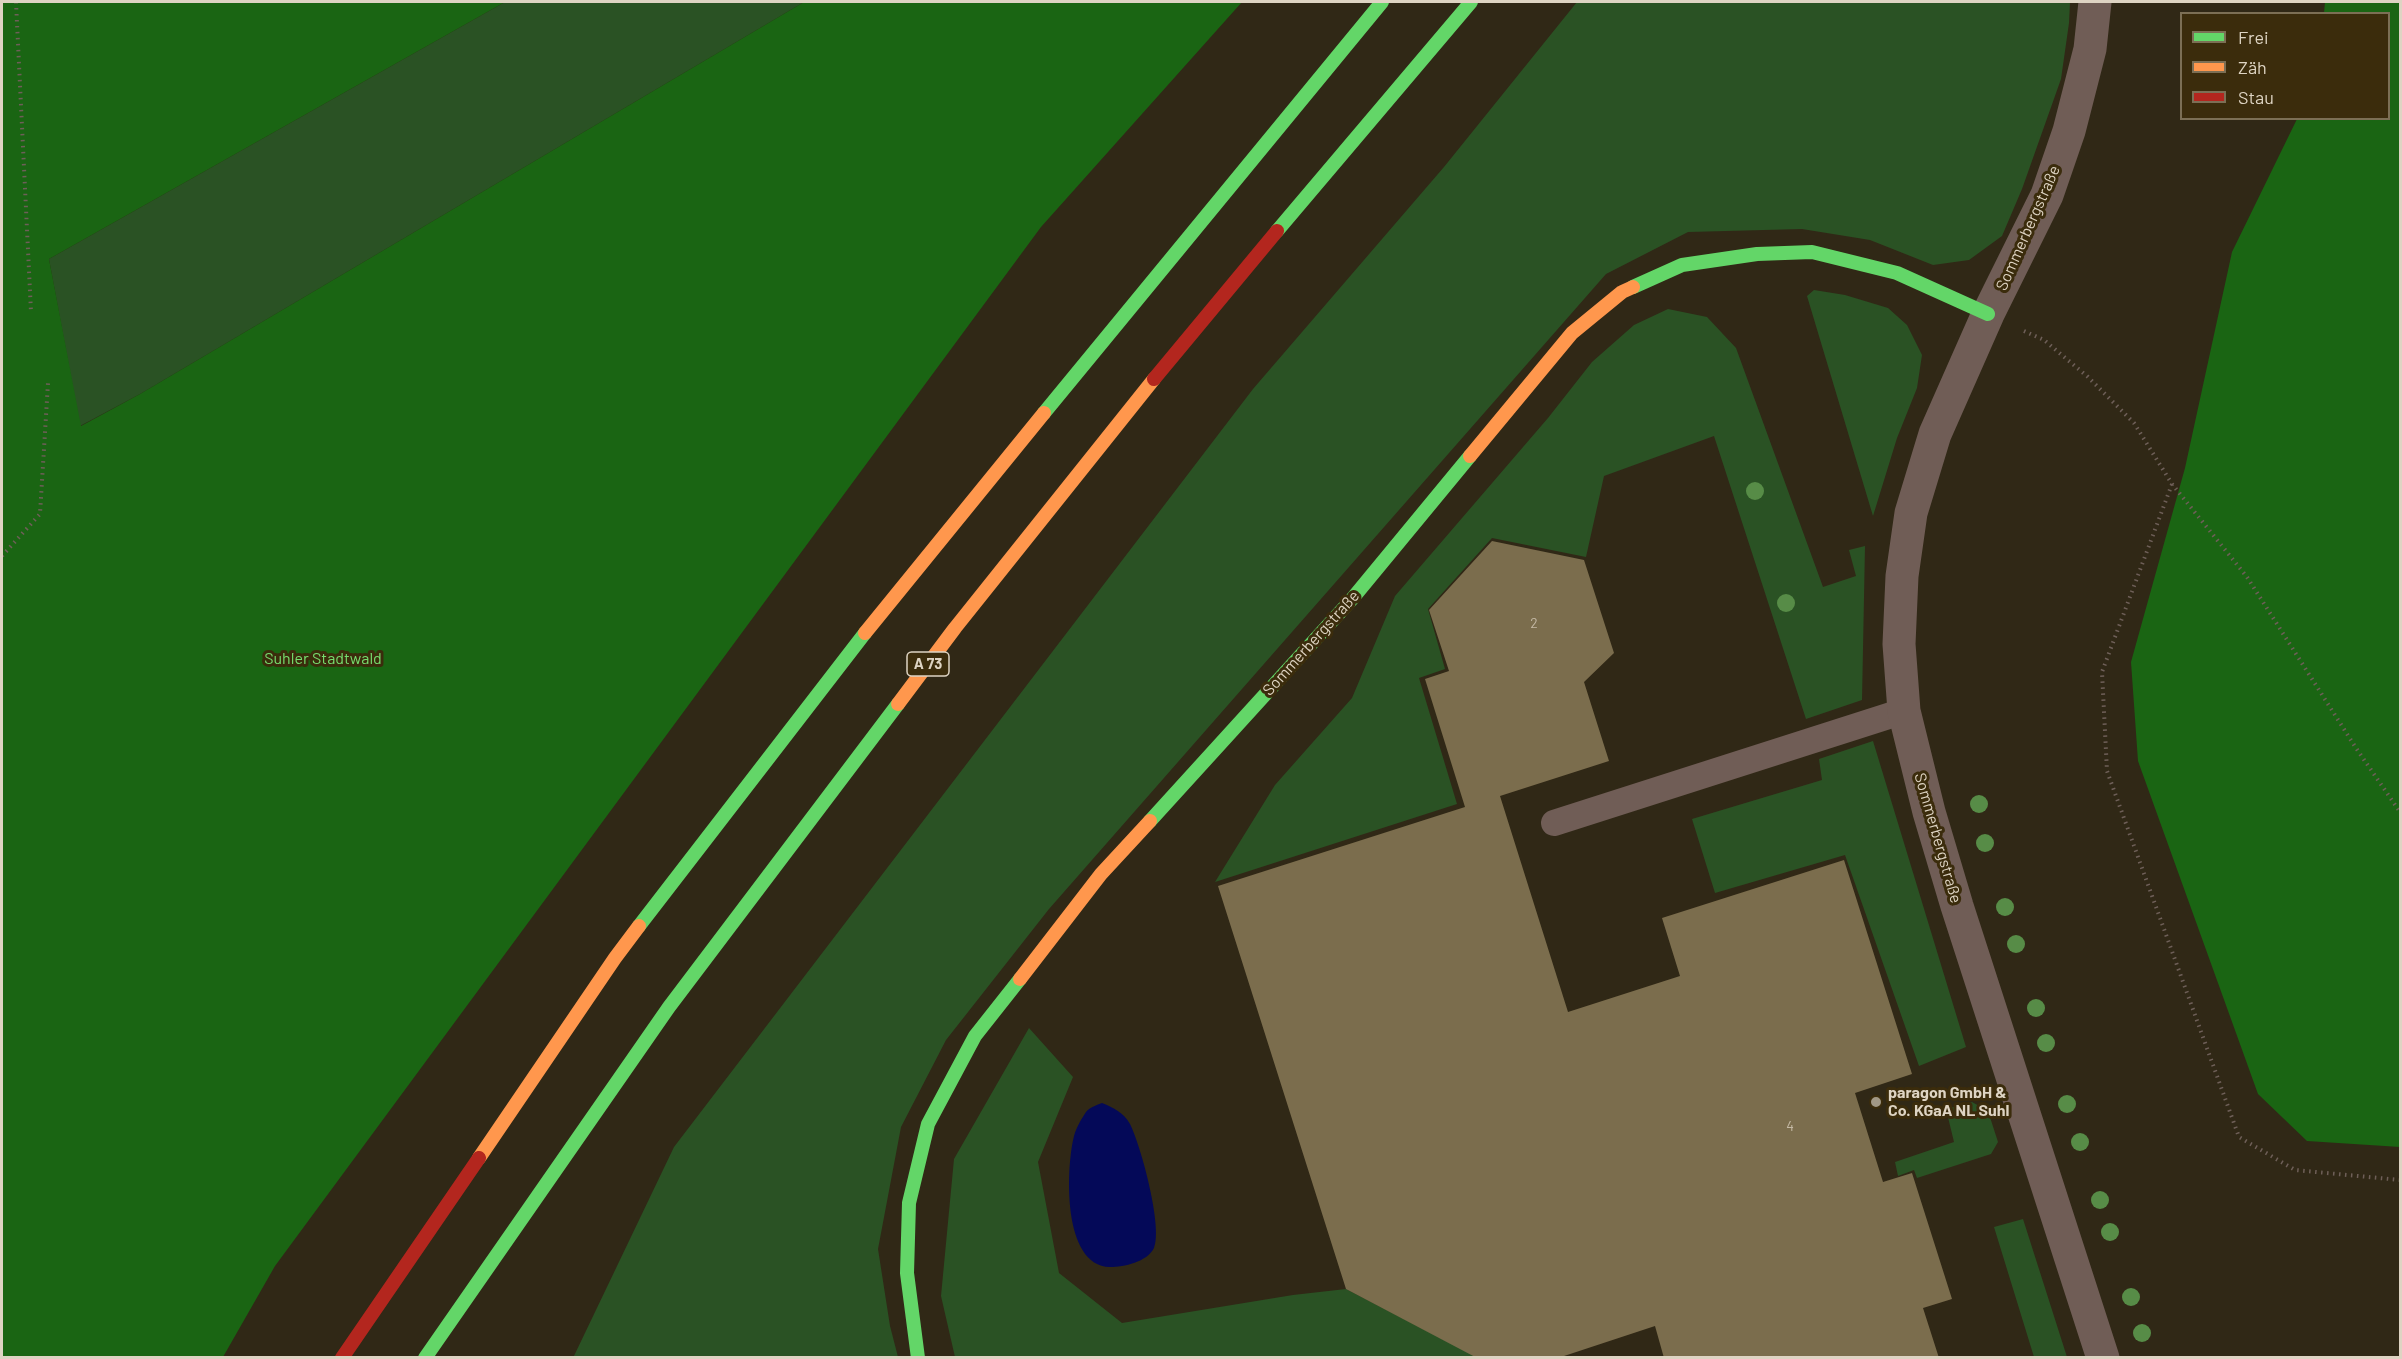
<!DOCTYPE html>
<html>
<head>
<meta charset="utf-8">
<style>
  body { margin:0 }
  #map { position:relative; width:2402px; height:1359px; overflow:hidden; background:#302816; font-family:Barlow,sans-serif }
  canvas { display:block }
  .frame { position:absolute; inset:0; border:3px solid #ded4c3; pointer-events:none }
  .legend { position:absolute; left:2180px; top:12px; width:210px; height:108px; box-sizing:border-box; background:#3b2c0c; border:2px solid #7c6f55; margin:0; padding:8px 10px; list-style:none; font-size:18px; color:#ded4c3 }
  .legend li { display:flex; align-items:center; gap:12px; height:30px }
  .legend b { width:30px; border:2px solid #7c6f55 }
</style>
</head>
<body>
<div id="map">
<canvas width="2402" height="1359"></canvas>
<div class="frame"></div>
<ul class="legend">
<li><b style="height:8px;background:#63d668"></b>Frei</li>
<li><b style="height:8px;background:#ff974d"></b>Zäh</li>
<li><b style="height:8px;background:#b3261e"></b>Stau</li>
</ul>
</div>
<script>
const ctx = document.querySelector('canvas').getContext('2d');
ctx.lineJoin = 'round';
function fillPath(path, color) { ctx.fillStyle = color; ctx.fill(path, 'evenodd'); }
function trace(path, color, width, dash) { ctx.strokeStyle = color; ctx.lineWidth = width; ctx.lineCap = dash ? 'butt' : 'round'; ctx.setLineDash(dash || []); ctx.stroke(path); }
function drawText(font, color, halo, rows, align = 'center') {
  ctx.font = font + ' Barlow,sans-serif'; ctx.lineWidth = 6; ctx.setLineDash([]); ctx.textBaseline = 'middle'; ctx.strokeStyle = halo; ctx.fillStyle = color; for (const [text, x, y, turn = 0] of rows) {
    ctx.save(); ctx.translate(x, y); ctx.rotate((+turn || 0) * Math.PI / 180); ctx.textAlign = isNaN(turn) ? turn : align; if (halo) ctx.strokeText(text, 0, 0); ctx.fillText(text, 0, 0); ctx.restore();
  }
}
fillPath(new Path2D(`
  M505,2H804L140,394L80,426L49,259Z
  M1577,2H2070L2069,23L2061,79L2022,189L2002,236L1969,260L1933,265L1870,240L1802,229L1688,232L1606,274L1049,909L946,1040L901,1127L878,1249L890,1326L898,1357L573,1358L674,1147L1253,389L1444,167Z
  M1814,290L1845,295L1888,308L1907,325L1922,355L1917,388L1897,438L1873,516L1807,296Z
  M1668,309L1707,317L1736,348L1823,587L1856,576L1849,550L1865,546L1862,700L1806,719L1714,436L1604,476L1586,557L1492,538L1428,609L1445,669L1419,678L1457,804L1215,882L1275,785L1352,698L1395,596L1548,418L1592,362L1634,325Z
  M1873,741L1966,1047L1919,1066L1845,855L1715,893L1692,819L1822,780L1819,759Z
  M1029,1028L1073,1077L1038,1162L1059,1273L1122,1323L1293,1295L1346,1289L1477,1357H955L941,1296L954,1159Z
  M1972,1102L1988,1111L1998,1142L1991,1154L1917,1178L1914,1170L1898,1176L1895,1162L1954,1142L1946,1109Z
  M2023,1219L2067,1357H2034L1994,1227Z`), '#2a5224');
fillPath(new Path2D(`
  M2,2H505L49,259L81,426L140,394L804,2H1242L1041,227L275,1266L223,1357H2Z
  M2325,2H2400V1147L2307,1141L2258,1094L2138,761L2131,662L2185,468L2232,252L2297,119L2388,118V14L2324,13Z`), '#1a6513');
fillPath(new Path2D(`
  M1102,1103C1114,1108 1123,1112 1130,1124C1141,1146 1163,1227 1154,1248C1147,1262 1124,1267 1110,1267C1062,1266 1066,1168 1074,1136C1076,1128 1082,1118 1086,1112C1090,1107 1097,1105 1102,1103Z`), '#040958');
fillPath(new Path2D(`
  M1492,541L1584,560L1614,653L1584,682L1609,761L1500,796L1568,1012L1680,976L1662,918L1844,860L1912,1074L1855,1093L1883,1182L1912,1173L1952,1299L1923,1308L1939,1358H1664L1655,1326L1558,1358H1477L1346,1289L1218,886L1465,807L1425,679L1449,671L1429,610Z`), '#7b6d4d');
trace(new Path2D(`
  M16,2L31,312
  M2024,331L2044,340L2088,377L2134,423L2172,484L2247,577L2356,748L2400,812
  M2172,484L2102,672L2107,771L2239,1137L2295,1170L2400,1180
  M2,556L40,514L48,383`), '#6e5f58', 4, [1.5, 4.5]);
trace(new Path2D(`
  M1554,823L1904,711`), '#705d56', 26);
trace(new Path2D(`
  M2095,2L2090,49L2069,131L2047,195L1988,314L1935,434L1911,513L1902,576L1899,644L1904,711L1929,812L1957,906L2103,1358`), '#705d56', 33);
trace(new Path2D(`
  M1277,231L1471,2
  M1633,287L1682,265L1757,254L1812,252L1897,273L1988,314
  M1044,413L1382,2
  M1150,821L1352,599L1470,456
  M639,926L865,633
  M425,1358L669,1007L898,704
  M918,1358L907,1273L909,1203L928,1124L975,1036L1020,979`), '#63d668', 14);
trace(new Path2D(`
  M1470,456L1572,333L1622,292L1633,287
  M865,633L1044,413
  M898,704L955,628L1154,379
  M1020,979L1101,874L1150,821
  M479,1158L615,958L639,926`), '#ff974d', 14);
trace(new Path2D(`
  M1154,379L1277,231
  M342,1358L479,1158`), '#b3261e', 14);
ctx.fillStyle = '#578c47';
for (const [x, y] of [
  [1755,491],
  [1786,603],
  [1979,804],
  [1985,843],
  [2005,907],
  [2016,944],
  [2036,1008],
  [2046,1043],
  [2067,1104],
  [2080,1142],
  [2100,1200],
  [2110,1232],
  [2131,1297],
  [2142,1333]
]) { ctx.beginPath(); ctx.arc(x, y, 9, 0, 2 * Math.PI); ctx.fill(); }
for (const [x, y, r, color] of [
  [1876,1102,6,"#a19886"]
]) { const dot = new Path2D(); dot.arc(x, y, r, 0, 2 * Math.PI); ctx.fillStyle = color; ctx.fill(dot); trace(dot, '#3b2c0c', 2); }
drawText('14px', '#c5baa6', null, [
  ["2",1534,623],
  ["4",1790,1126]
]);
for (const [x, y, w] of [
  [928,664,42]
]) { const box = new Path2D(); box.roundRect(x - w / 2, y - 12, w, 24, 4.5); ctx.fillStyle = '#3b2c0c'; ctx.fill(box); trace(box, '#ded4c3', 1.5); }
drawText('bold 15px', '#ded4c3', null, [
  ["A 73",928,664]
]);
drawText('16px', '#ded4c3', '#3b2c0c', [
  ["Sommerbergstraße",2028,228,-66],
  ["Sommerbergstraße",1311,643,-48],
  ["Sommerbergstraße",1938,838,74]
]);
drawText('16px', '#77de6f', '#3b2c0c', [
  ["Suhler Stadtwald",323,659]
]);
drawText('bold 16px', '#ded4c3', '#3b2c0c', [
  ["paragon GmbH &",1888,1093],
  ["Co. KGaA NL Suhl",1888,1111]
], 'left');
</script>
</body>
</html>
